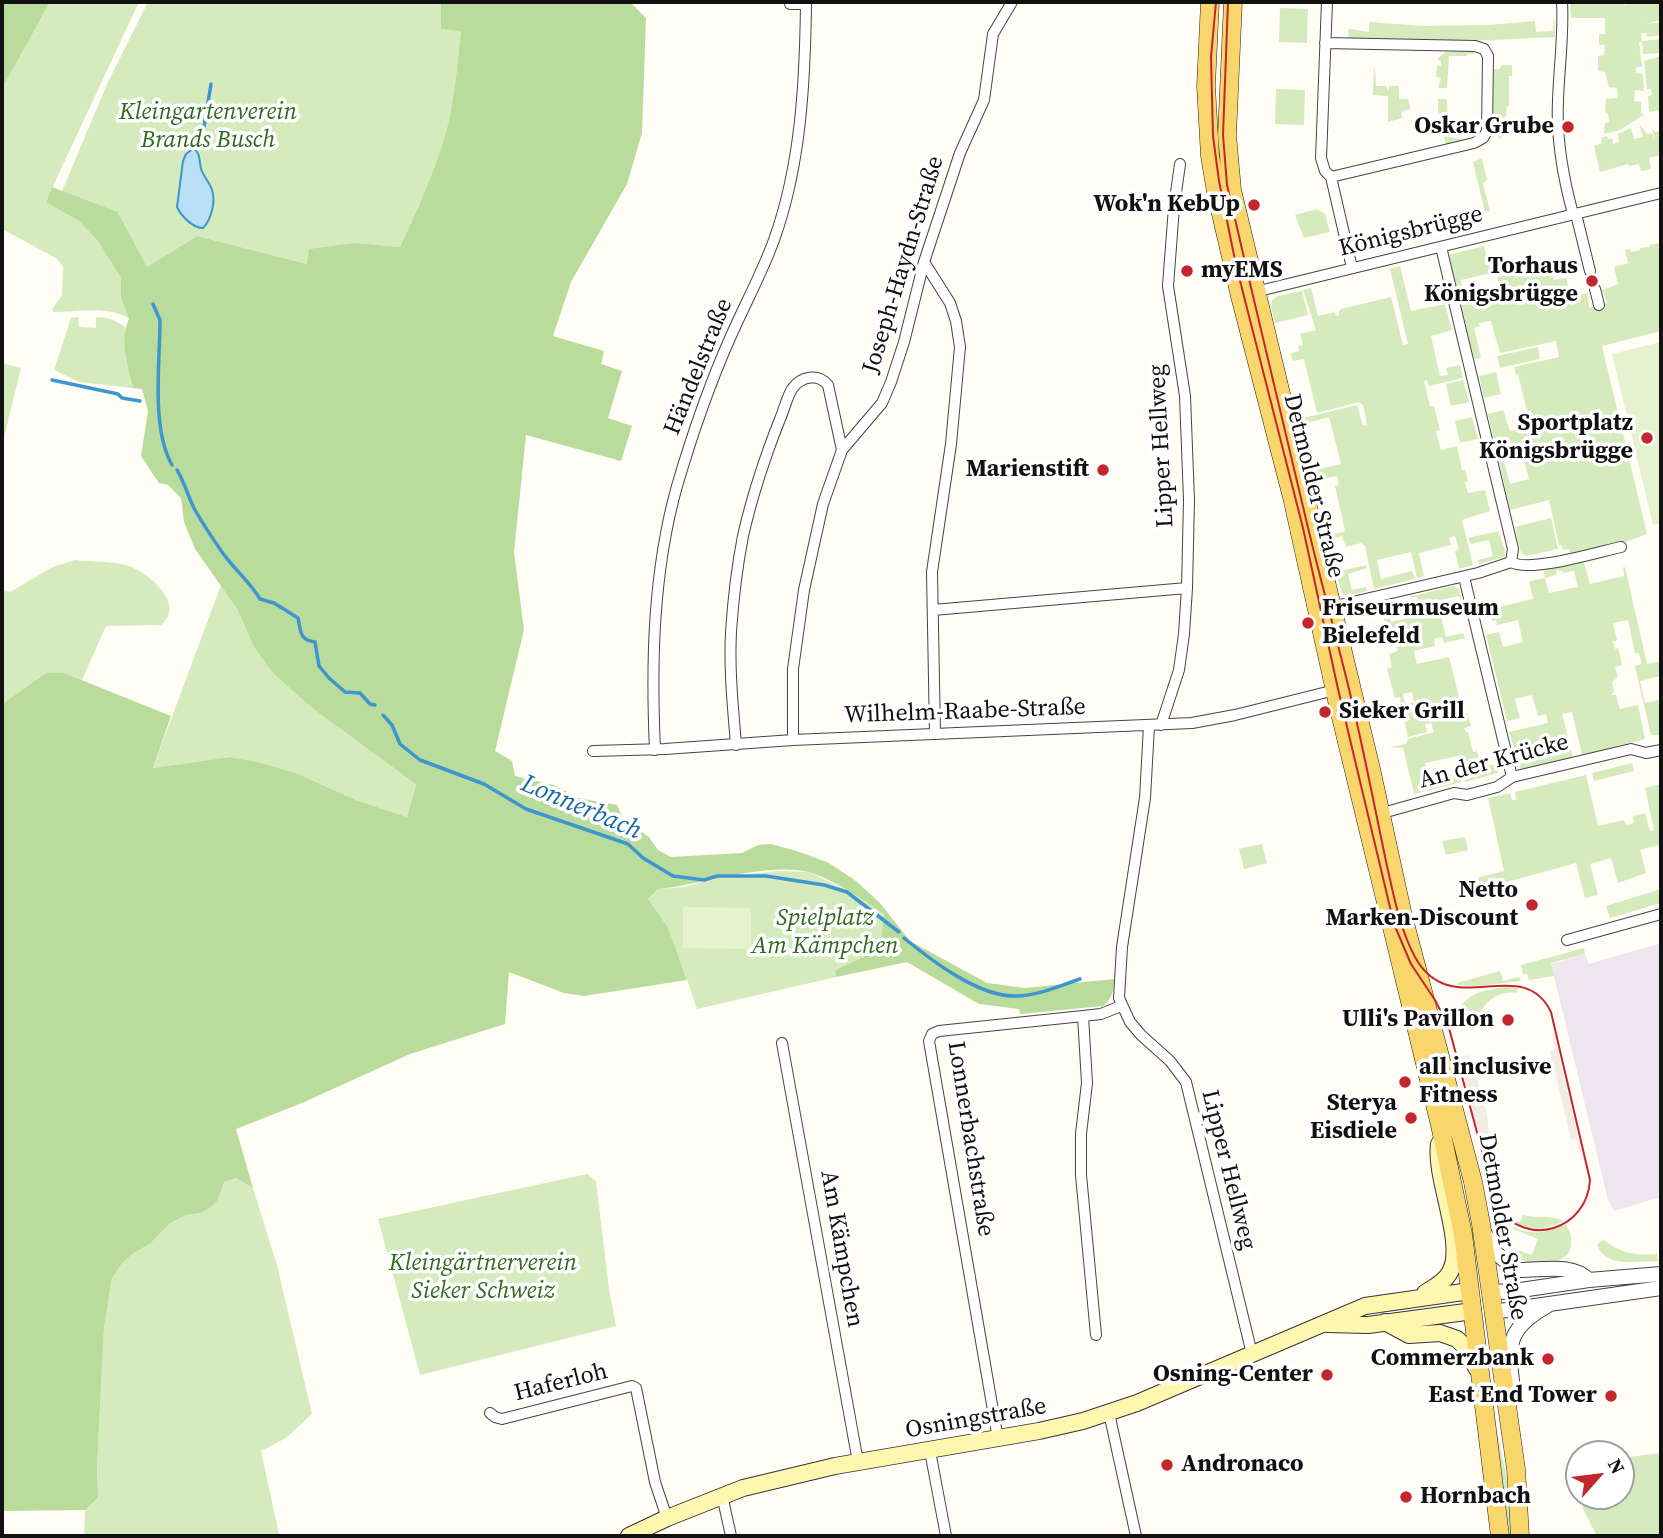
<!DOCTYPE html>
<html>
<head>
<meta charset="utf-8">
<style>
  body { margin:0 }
  #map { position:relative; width:1663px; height:1538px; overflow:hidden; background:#fffdf5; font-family:"Source Serif 4",serif }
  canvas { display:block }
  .frame { position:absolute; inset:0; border:4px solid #111; pointer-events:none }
  .north { position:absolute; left:1565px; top:1440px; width:70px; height:70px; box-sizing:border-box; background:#fff; border:2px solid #a0a0a0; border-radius:50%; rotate:62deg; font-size:19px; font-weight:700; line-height:28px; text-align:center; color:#111 }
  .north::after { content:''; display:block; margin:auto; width:24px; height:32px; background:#c4262e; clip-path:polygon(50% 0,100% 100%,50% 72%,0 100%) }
</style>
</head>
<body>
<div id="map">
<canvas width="1663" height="1538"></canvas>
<div class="frame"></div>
<div class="north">N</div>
</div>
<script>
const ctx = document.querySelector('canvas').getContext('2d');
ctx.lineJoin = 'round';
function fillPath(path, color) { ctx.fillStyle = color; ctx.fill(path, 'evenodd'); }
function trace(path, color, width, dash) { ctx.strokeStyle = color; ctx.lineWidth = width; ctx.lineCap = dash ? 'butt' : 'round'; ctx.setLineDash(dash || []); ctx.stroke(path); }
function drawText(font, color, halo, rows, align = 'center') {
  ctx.font = font + ' "Source Serif 4",serif'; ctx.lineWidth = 7; ctx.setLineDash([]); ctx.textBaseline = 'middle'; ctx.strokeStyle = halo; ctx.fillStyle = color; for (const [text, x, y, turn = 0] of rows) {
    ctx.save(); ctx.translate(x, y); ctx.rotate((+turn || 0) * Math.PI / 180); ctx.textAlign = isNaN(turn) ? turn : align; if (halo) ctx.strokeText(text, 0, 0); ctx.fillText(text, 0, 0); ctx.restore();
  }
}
fillPath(new Path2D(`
  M1661,943V1197L1614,1211L1608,1200L1551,964L1585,954L1589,964Z`), '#eee6ef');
fillPath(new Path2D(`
  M50,2H139L46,201L79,221L97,240L121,278V298L129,319C111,305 75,312 53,312L52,309L62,295L63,266L56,258L2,229V89Z
  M148,2H441V28L461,30C457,64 455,99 446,132C435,172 417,209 400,247L356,243L307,264L197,236L147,267L118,212L62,191L108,82Z
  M1570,2H1582L1583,4L1623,2L1624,5L1633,2H1661V20L1646,24L1661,22V35L1647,37V33H1641L1642,41L1661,39V53L1643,54L1642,42H1639L1642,67H1636V73L1643,74L1644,91L1635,90L1634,101L1641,102V114H1645L1620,130L1604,134L1605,123L1609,122L1608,113H1605L1606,99L1618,98L1617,88L1609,87L1605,72L1598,71V56L1604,55L1605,45H1599V34H1605V18H1571Z
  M1280,8L1308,9L1307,43L1279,42Z
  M1554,11L1555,37L1450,42L1348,39L1349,29L1369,32V22L1423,26L1489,25L1535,21L1536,32L1553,31Z
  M1474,51V54H1467V56H1449L1447,88H1438L1441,78L1436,77L1437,66H1441V61L1437,59L1445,52Z
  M1661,56V110L1649,112L1648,96L1652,95L1651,89H1647L1644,61Z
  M1502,65H1512V76H1509V106H1507L1506,116L1504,117L1503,137L1499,139L1498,136L1492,137L1494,69H1499Z
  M1374,68H1375L1376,86H1386L1388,91L1389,86H1399V99H1408L1411,109L1401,112L1402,118L1388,122V96L1373,95Z
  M1276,89L1305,90L1304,125L1275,124Z
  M1438,99H1447L1448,134L1450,137L1466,140L1446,145L1438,110Z
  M1639,123L1647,134L1652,133L1655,142L1652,128L1655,132L1660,131L1661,155L1649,158L1651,169L1641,171L1639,164L1629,166L1628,164L1600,172L1594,146L1602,143L1601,138L1607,136L1608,139L1612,138L1613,144L1619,142L1618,134L1631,128L1634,139L1643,137Z
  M1482,158L1487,179L1483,184L1490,211L1485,212L1473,162Z
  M1317,209L1325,214L1330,232L1304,238L1295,215Z
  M1661,243V331L1602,346L1647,534L1620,544L1570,556L1569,549L1563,550L1561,545H1559L1549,500L1510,510L1497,452L1501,451L1510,484L1529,479L1520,444L1496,450L1488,414L1503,410L1510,431L1526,428L1524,420L1529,418L1518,375H1516L1514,367L1559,357L1556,341L1500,353L1491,321L1479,323L1480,326L1474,328L1481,358L1474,359L1458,291L1461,290L1464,299L1500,290L1496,272L1537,262L1539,268L1551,265L1554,280L1566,278L1571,296L1588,293L1589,308L1607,303L1602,290L1618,284L1614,267L1628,263L1625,250L1630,249L1631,252L1640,250V248L1650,247V245Z
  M1484,246L1491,273L1461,280L1462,287L1457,289L1449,255Z
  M1400,266L1411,311L1445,304L1452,330L1431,336L1440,376L1448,375L1446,368L1460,365L1463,378L1429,386L1427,380L1424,381L1430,406H1434L1440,430L1436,431L1441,450L1457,446L1462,470H1465L1468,481L1465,482L1468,493L1485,490L1490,511L1462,520L1473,565L1459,569L1455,551L1459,549L1455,536L1449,538L1451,545L1419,553L1424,576L1417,578L1411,552L1377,560L1381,579L1412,571L1415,579L1374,589L1365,546L1361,543L1346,547L1342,536L1328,540L1327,536L1345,531L1335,486L1339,485L1337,476L1314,481L1312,471L1341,464L1329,417L1300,425L1299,419L1357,405L1363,426L1367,425L1363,405L1359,402L1317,413L1304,359L1292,361L1291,353L1299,351L1298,346L1303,345L1300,334L1316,330L1303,290L1311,288L1318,316L1335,312L1336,316L1339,315V311L1341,309L1391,297L1403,345L1408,344L1390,269Z
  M1302,291L1308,315L1275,323L1271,307L1272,300L1278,296Z
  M78,317L79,327L96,328V317C108,317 115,320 125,327L126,356L133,388L79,382L54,370L71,318Z
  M1538,347L1540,359L1500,368L1497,356Z
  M2,363L21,368L2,446Z
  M1496,372L1501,394L1484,398L1479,376Z
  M1463,380L1469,402L1451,406L1446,384Z
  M1472,417L1478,439L1460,443L1455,421Z
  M1551,518L1558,549L1527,556L1521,553L1515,527Z
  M1498,531L1505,550L1504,557L1479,564L1478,560L1493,556L1489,540L1471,544L1468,538Z
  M1583,559L1590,584L1624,576L1623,567H1625L1647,664L1661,661V676L1640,681L1645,703L1661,699V735H1651L1635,666L1642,664L1639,653H1635L1628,620L1613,623L1617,640L1613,642L1615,649L1618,648L1622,665L1615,667L1618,677L1612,682L1614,692L1612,693V695H1616L1620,709L1638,705L1645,739L1582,755L1572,712L1562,714L1573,757L1521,769L1509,732L1548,723L1546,714L1538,716L1532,695L1515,699L1520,718L1507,721L1486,635L1499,632L1503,647L1523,642L1518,620L1497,625L1496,620L1492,621L1490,609L1533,599L1529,581L1545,578L1543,568ZM1557,570L1562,571L1563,573L1574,571L1578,587L1549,593L1545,578L1556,575Z
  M75,560C91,562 110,561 126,565C147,571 187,604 161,625L106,626L82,680L64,673H46L2,704V590L10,592L53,567Z
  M1366,565L1367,568L1348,574L1352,590L1366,587L1367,591L1348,596L1342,594L1336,572Z
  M221,585L239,610L254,647L316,711L416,783L407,817L356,800L296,773L258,762L230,757L153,768Z
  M1454,586L1459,589L1462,603L1459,596L1441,600L1444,616L1441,617L1446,637L1463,633L1465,638L1444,643L1442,637L1434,639L1435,646L1414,651L1417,664L1449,657L1463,713L1467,712L1471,726L1464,728L1466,732H1468L1473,752L1477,751L1481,767L1500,763L1498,773L1465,782L1458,756L1425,763L1430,782L1461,775L1462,782L1414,794L1403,748L1389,747L1406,744L1408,739L1434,732L1431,723L1425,724L1427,732L1408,737L1401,708L1402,705L1414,702L1412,692L1403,694L1405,703L1401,704L1400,697L1395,698L1387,669L1392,667L1389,654L1398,651L1393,631L1387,632L1381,605L1386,604L1391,622L1421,615L1417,597H1409Z
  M1632,763L1634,771L1594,781L1592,773Z
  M1586,775L1598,826L1624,820L1626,825L1634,823L1633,816L1645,813L1650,831L1654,830L1645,788L1661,784V853L1658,845L1640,850L1646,873L1618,883L1611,858L1590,864L1598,895L1585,898L1576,863L1478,890L1476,878L1504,871L1488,798L1510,793L1512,800H1516L1515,792Z
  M1465,837L1468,850L1446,855L1442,841Z
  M1262,844L1267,863L1244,869L1239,849Z
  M778,871L808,872L849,891L884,914L880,949L835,970L836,977L697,1009L683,968L648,899L658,889L684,887L721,877Z
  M1661,889V903L1610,918L1606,906Z
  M1584,948L1585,954L1551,963L1554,976L1529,980L1527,974H1523L1521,965Z
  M1500,971L1503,981L1519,977L1521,981L1476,986L1457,985V983Z
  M1505,987L1518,988L1517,993C1496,990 1484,1003 1476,1020L1455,1018C1462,994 1483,990 1505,987Z
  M587,1174L596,1181L609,1289L616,1326L420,1375L378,1219Z
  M236,1178L253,1188L277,1265L312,1414L286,1438L261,1451L279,1534L278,1536H84L85,1510L98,1498L97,1467L104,1328L112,1278L123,1262L134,1253L151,1243L169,1224L186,1215L201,1213L224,1182Z
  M1523,1215C1536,1219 1550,1214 1563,1221C1546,1230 1532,1231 1514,1223L1515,1221L1520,1222Z
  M1566,1224C1589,1266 1533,1274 1509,1253L1511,1248L1532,1255L1538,1239L1513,1229V1227C1533,1236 1546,1233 1566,1224Z
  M1604,1240C1621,1254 1635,1255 1657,1254L1658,1261C1637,1261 1605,1269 1597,1244Z
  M1495,1431H1497L1509,1489L1513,1536H1508Z
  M1661,1453V1536H1597L1583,1509L1582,1496H1621V1458Z`), '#d5ebbd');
fillPath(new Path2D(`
  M2,2H50L2,89Z
  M441,2H630L646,18L642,133L627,184L571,282L553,336L604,351L601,364L622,371L608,418L632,426L621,461L526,435L514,552L524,630L495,751L512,761L515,776L554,785L578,798L617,805L622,816L619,817L649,837L658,850L671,857L742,853L758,845L771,844L800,852L829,863L856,881L880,903L910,941L987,983L1025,988L1114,979C1114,990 1112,999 1103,1006L1020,1014L1019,1009L979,1004L907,962L836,977L835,970L880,949L884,914C863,900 832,878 808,872C767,862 700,885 658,889L648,899L668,928L687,980L584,996L564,993L509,972L505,1024L410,1054L302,1103L236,1129L253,1188L236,1178L224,1182L217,1201L211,1207L201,1213L186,1215L169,1224L151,1243L134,1253L123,1262L112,1278L104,1328L97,1467L98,1498L85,1510L2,1511V704L46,673H64L171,716L153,768L230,757L258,762L296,773L356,800L407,817L416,784L316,711L274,674L254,647L238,610L195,549L184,522L181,498L168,485L159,483L141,456L148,411L142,389L133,388C128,366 119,340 129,319L121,298V278L97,240L79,221L46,202L52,187L118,212L147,267L197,236L307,264L309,249L356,243L400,247C417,210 435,171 446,132C455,99 457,64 461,31L441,29Z`), '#b9dc9c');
fillPath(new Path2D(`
  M1661,342V523L1653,525L1612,354Z
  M683,907L751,908V949L683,948Z`), '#e6f2cf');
fillPath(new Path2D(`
  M1552,1033H1554L1581,1150H1579L1576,1139L1571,1140L1550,1051L1555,1049Z
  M1470,1055L1472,1066H1476L1481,1100L1486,1109L1490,1138L1495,1146L1498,1178L1490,1180L1461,1064V1057Z`), '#f1ede2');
const water = new Path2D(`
  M194,148C201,155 199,161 201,169C204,177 210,183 212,190C216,202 211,220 203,228C193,228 181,216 177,207L183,161L186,154Z`);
fillPath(water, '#b9e0f7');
trace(water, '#3f96cf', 2);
trace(new Path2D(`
  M204,127L211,84
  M153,304L160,320C160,363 151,428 172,465
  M52,380L118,394L122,398L140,401
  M177,470C185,483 188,497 195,510C203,524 213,539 222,552C234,569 250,582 260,599L274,603L298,618C301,631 299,640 315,642L319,666L329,678L345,692L360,693L370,704L375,705
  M383,715L392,725L400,744L420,760L484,784L526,809L628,844L643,858L673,876L704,880L717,876H766L824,885L847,892L899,932
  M904,938C932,961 980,998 1018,996C1039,995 1060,986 1080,979`), '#3f96cf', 3.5);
const minor = new Path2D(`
  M1327,2L1321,158L1325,171L1331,177L1352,268
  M1562,2C1564,35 1559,67 1558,101C1556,140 1563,177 1573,214
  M1325,43L1475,46L1484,49L1488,56L1487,131L1483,138L1474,143L1331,177
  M1576,214L1590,271
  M1441,247L1513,549L1511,562
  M924,262L950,303L956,321L960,347L951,444L932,572L935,734
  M1595,289L1599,305
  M1255,292L1661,193
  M1464,577L1512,777
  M1331,607L1478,573L1511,562C1529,573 1598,552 1621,547
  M933,610L1187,588
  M1161,725L1179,670L1184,634L1187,588L1189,500L1185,396L1168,286L1174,207L1180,164
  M1149,726L1145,798L1122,947L1119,998L1130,1022L1141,1035L1170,1061L1186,1082L1252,1354
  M793,740V669L804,590L823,504L842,450L882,403L891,382L904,342L924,262L960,153L984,100L993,34L1012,2
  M736,745C733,707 729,670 731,632C733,601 737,567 743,536C752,496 765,457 780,419C784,410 787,397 792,389C801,376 818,373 828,385L842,450
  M655,750C651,662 653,572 677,486C692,435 709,385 731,336C745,304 762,273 774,240C801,165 805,82 806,4H790
  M593,751L665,749L793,740L1192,723L1235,715L1335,690
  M1379,814L1454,793L1467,795L1497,787L1512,777L1631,749L1646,753L1661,750
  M1567,940L1661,914
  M1083,1016L1087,1083L1081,1134V1175L1096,1335
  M782,1043L858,1462
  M490,1413L495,1417L502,1419L632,1386L636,1388L655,1482L667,1518
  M1109,1413L1136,1536
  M998,1439L929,1041L932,1034L939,1031L1083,1016L1101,1014L1121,1006
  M930,1451L946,1536
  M722,1495L731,1536`);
const tertiary = new Path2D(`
  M1485,1234L1496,1253L1516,1270C1541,1271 1570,1262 1589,1280
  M1490,1291L1507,1292L1589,1280L1661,1274
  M1493,1312L1661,1288
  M1514,1398C1509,1352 1501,1331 1547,1306`);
const secondary = new Path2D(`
  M1425,1293C1434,1287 1445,1282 1450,1272C1466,1244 1434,1178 1439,1144
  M1385,1322L1409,1335L1440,1333L1457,1339L1465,1347L1477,1369
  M1327,1324L1368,1325L1473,1311
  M629,1536L667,1518L743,1488L835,1466L1039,1431L1083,1421L1137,1403L1365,1306L1470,1291`);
const primary = new Path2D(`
  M1210,2L1206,86L1210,156L1216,192L1240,296L1292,497L1339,709L1440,1125L1463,1234L1500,1536
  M1233,2L1227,135L1232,190L1371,769L1403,916L1473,1182L1481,1224L1516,1469L1520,1536`);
trace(minor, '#444', 12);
trace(tertiary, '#444', 16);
trace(secondary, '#333', 18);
trace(primary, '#222', 19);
trace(minor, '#fff', 10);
trace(tertiary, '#fff', 14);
trace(secondary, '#fff6b0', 16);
trace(primary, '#f9d66b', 18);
trace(new Path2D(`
  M1216,2L1211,57L1213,136L1219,181L1236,265L1303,528L1338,689L1394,924L1411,964L1435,1000L1449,1028L1497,1207C1527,1249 1587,1230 1590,1180L1551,1012C1522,952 1451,1023 1415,957C1400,929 1394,897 1387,866C1376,814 1366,762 1354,710C1339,645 1320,580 1305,515C1278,405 1253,295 1227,185L1223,135L1228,2`), '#c4262e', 2);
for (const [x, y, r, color] of [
  [1568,127,7,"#c4262e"],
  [1254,205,7,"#c4262e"],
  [1187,271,7,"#c4262e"],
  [1592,281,7,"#c4262e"],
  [1647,438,7,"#c4262e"],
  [1103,470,7,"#c4262e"],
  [1308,623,7,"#c4262e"],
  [1325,712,7,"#c4262e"],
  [1532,905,7,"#c4262e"],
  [1508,1020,7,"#c4262e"],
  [1405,1082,7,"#c4262e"],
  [1411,1118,7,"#c4262e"],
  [1548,1359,7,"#c4262e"],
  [1327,1375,7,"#c4262e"],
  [1611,1396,7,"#c4262e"],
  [1167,1465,7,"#c4262e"],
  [1406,1497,7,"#c4262e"]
]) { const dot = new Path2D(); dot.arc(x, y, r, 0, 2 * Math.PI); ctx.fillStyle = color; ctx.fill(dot); trace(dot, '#fff', 2.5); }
drawText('italic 24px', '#2f6b1f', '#fff', [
  ["Kleingartenverein",208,113],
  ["Brands Busch",208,141],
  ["Spielplatz",825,919],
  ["Am Kämpchen",825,947],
  ["Kleingärtnerverein",483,1264],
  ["Sieker Schweiz",483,1292]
]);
drawText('bold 24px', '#111', '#fff', [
  ["Oskar Grube",1554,127],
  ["Wok'n KebUp",1240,205],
  ["Torhaus",1578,267],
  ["Königsbrügge",1578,295],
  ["myEMS",1201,271,"left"],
  ["Sportplatz",1633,424],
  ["Königsbrügge",1633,452],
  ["Marienstift",1089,470],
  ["Friseurmuseum",1322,609,"left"],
  ["Bielefeld",1322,637,"left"],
  ["Sieker Grill",1339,712,"left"],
  ["Netto",1518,891],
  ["Marken-Discount",1518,919],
  ["Ulli's Pavillon",1494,1020],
  ["all inclusive",1419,1068,"left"],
  ["Fitness",1419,1096,"left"],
  ["Sterya",1397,1104],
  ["Eisdiele",1397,1132],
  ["Commerzbank",1534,1359],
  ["Osning-Center",1313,1375],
  ["East End Tower",1597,1396],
  ["Andronaco",1181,1465,"left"],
  ["Hornbach",1420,1497,"left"]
], 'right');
drawText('24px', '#111', '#fff', [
  ["Königsbrügge",1411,232,-14],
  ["Joseph-Haydn-Straße",904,265,-73],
  ["Händelstraße",699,367,-68],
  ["Lipper Hellweg",1162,446,-93],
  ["Detmolder Straße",1313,486,76],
  ["Wilhelm-Raabe-Straße",965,712,-2],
  ["An der Krücke",1494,762,-15],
  ["Lonnerbachstraße",970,1139,81],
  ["Lipper Hellweg",1228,1170,76],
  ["Detmolder Straße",1502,1227,80],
  ["Am Kämpchen",841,1249,80],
  ["Haferloh",561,1383,-14],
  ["Osningstraße",976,1419,-10]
]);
drawText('italic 26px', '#1768a6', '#fff', [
  ["Lonnerbach",581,808,23]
]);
</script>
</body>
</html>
